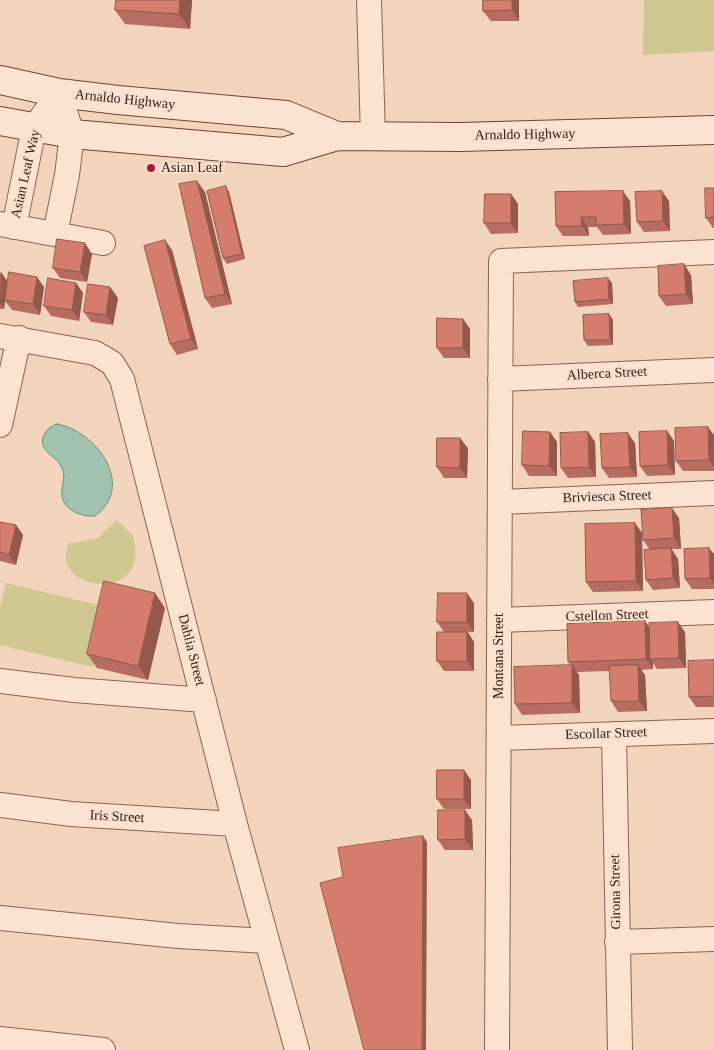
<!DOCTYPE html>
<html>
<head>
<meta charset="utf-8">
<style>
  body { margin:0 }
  canvas { display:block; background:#f2d3bc }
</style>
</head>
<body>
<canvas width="714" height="1050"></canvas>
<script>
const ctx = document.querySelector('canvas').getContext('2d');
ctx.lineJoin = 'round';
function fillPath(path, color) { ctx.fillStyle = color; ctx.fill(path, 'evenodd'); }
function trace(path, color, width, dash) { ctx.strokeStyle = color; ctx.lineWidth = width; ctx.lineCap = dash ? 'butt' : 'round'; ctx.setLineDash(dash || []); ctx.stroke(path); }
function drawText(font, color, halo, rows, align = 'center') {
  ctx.font = font + ' "Times New Roman",serif'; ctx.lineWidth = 4; ctx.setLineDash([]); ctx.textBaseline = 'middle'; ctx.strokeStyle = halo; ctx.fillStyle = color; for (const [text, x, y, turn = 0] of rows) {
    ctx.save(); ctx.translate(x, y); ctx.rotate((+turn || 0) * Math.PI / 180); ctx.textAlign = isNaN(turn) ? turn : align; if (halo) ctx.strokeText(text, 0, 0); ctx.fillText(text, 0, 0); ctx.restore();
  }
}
fillPath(new Path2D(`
  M644,0H714V51L643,55Z
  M117,520L133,536C135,544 137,555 134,563C126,593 71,590 66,559C65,555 67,548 68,544L98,538Z
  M6,583L107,607L93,667L0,645V607Z`), '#d0c68f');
const water = new Path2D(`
  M57,424C97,431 136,486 95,516C80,517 60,509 62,491C62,482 66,477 62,468C57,455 35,451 45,433C48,428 52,426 57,424Z`);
fillPath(water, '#a0c2af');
trace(water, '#67907b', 1);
const minor = new Path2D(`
  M369,0L373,137
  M0,224L103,243
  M14,227L34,128L59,93
  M55,234L67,175L72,134L59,93
  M0,336L95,353L112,363L122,379L235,824L297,1050
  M500,379L714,370
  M0,425L19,338
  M500,502L714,493
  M499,620L714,612
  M0,681L74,690L204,700
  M614,734L620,1050
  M499,738L714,731
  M0,805L71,814L235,824
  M0,918L178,936L267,941
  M617,942L714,939
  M0,1039L103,1050
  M497,1050L501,261L714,252`);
const secondary = new Path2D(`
  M0,80L59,93L118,100L286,115L337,136L460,137L714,130
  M0,121L72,134L283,152L337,136`);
trace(minor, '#8b6254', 26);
trace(secondary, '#6c4437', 30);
trace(minor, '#fce3cf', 24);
trace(secondary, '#fce3cf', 28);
fillPath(new Path2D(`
  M192,0L190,29L125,24L115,10Z
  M483,0H519V21H491L483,11Z
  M714,188V228H713L706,218Z
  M205,192L232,304L212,308L205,298Z
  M229,192L245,259L227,264L223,258Z
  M511,194L518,204V233L491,234L484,223Z
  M630,201L631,234L603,235L597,227H588L589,236H563L556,226Z
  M669,201L670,231L644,232L637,222Z
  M172,250L198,349L177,355L170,344Z
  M92,254L87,282L60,278L53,268Z
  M0,272L7,281L44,287L40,315L12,310L5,301L4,309H0Z
  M691,275L693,304L666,306L659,296Z
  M76,283L83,293L79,321L51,316L44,306Z
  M612,283L613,304L578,307L575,302Z
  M110,287L118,298L113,325L91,322L84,312Z
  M463,319L470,329V358H444L437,348Z
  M613,320V345L588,346L584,340Z
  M667,431L674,441L675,475L647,476L640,466Z
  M550,432L557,442V476H529L522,465Z
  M588,432L595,442L596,477L568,478L561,468Z
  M714,435V471H683L676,461Z
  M635,443L637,477L609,478L602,468Z
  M468,448L467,478H444L437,467Z
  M679,518L681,549H671L678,559L680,588L653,590L646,580L650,550L643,540Z
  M0,522L16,525L23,535L16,565L0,561Z
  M635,523L642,533L643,591L593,592L586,582Z
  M714,554V589H692L685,579Z
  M474,603V632H468L474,642V671H444L437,661L444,632L437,622Z
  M165,608L148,680L97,668L87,654Z
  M645,621L649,627L685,632L686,668L657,669L653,663V669L641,670L645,675L647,711L618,712L611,701L610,671L576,672L579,675L580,713L522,715L515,704L571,665L568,662Z
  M714,660V707H696L689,697Z
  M471,780V809H444L437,799Z
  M472,820L473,850H445L438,840Z`), '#b66c5f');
fillPath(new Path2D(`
  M180,0H192L190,29L179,14Z
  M512,0H519V21L512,10Z
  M197,181L205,192L232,304L225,294Z
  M226,186L229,192L245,259L242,254Z
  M623,191L630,201L631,234L624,224Z
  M662,191L669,201L670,231L663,221Z
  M511,194L518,204V233L511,223Z
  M581,217L588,227L589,236L582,226Z
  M165,240L172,250L198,349L191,339Z
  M85,243L92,254L87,282L80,272Z
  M684,264L691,275L693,304L686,294Z
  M1,272L8,282L4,309L0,304Z
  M37,277L44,287L40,315L33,304Z
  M608,278L612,283L613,304L609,299Z
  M76,283L83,293L79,321L72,310Z
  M110,287L118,298L113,325L106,315Z
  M609,314L613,320V345L610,340Z
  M463,319L470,329V358L463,348Z
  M708,427L714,435V467L709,460Z
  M667,431L674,441L675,475L668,465Z
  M550,432L557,442V476L549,466Z
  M588,432L595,442L596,477L589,467Z
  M628,433L635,443L637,477L630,467Z
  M460,438L468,448L467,478L460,468Z
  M672,508L679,518L681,549L674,538Z
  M635,523L642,533L643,591L636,581Z
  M16,525L23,535L16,565L9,555Z
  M671,548L678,559L680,588L673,578Z
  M709,548L714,554V584L710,578Z
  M155,593L165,608L148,680L138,666Z
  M467,593L474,603V632L467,622Z
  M645,621L652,631L650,659L653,663V669L646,659Z
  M678,622L685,632L686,668L679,658Z
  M467,632L474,642V671L467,661Z
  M572,665L579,675L580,713L572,703Z
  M638,665L645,675L647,711L639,701Z
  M464,770L471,780V809L464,799Z
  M465,810L472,820L473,850L465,839Z
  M423,836L427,842L426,1050H422Z`), '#94584d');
const building = new Path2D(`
  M116,0H180L179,14L115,10Z
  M483,0H512V10L483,11Z
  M197,181L225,294L205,298L179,184Z
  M226,186L242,254L223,258L207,191Z
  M705,188H714V217L706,218Z
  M623,191L624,224L596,225V217H581L582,226H556L555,192Z
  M662,191L663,221L637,222L635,192Z
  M485,194H511V223H484Z
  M57,239L85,243L80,272L53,268Z
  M165,240L191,339L170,344L144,246Z
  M684,264L686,294L659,296L658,266Z
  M9,272L37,277L33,304L5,300Z
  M48,278L76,283L72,310L44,306Z
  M608,278L609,299L575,302L573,281Z
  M88,284L110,287L106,315L84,312Z
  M609,314L610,340H584L583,315Z
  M437,318L463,319V348H437Z
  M708,427L709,460L676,461L675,428Z
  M523,431L550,432L549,466L522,465Z
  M667,431L668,465L640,466L639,432Z
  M588,432L589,467L561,468L560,433Z
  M628,433L630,467L602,468L600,434Z
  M437,438H460V468L437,467Z
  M672,508L674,538L643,540L641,510Z
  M0,522L16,525L9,555L0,552Z
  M635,523L636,581L586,582L585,524Z
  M671,548L673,578L646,580L644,550Z
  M709,548L710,578L685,579L684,549Z
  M104,581L155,593L138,666L87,654Z
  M438,593H467V622H437Z
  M645,621L646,659L568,662L567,624Z
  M678,622L679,658L650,659L649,623Z
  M437,632H467V661H437Z
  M714,660V696L689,697L688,661Z
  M572,665V703L515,704L514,667Z
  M638,665L639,701H611L609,666Z
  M437,770H464V799H437Z
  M438,810H465V839L438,840Z
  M423,836L422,1050H364L320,883L343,877L338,848Z`);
fillPath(building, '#d47d6e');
trace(building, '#94584d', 1);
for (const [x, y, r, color] of [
  [151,168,5,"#9f1e42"]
]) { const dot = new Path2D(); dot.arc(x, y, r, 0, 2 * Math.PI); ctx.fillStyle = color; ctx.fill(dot); trace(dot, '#f9e0cc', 2); }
drawText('14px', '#38211a', '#f9e0cc', [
  ["Arnaldo Highway",125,100,6],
  ["Arnaldo Highway",525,135,-1],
  ["Asian Leaf Way",26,174,-77],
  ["Alberca Street",607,374,-3],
  ["Briviesca Street",607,497,-2],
  ["Cstellon Street",607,616,-2],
  ["Dahlia Street",191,650,76],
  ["Montana Street",499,656,-90],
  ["Escollar Street",606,734,-2],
  ["Iris Street",117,817,3],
  ["Girona Street",616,892,-91]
]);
drawText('14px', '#38211a', '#f9e0cc', [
  ["Asian Leaf",161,168]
], 'left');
</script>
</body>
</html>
